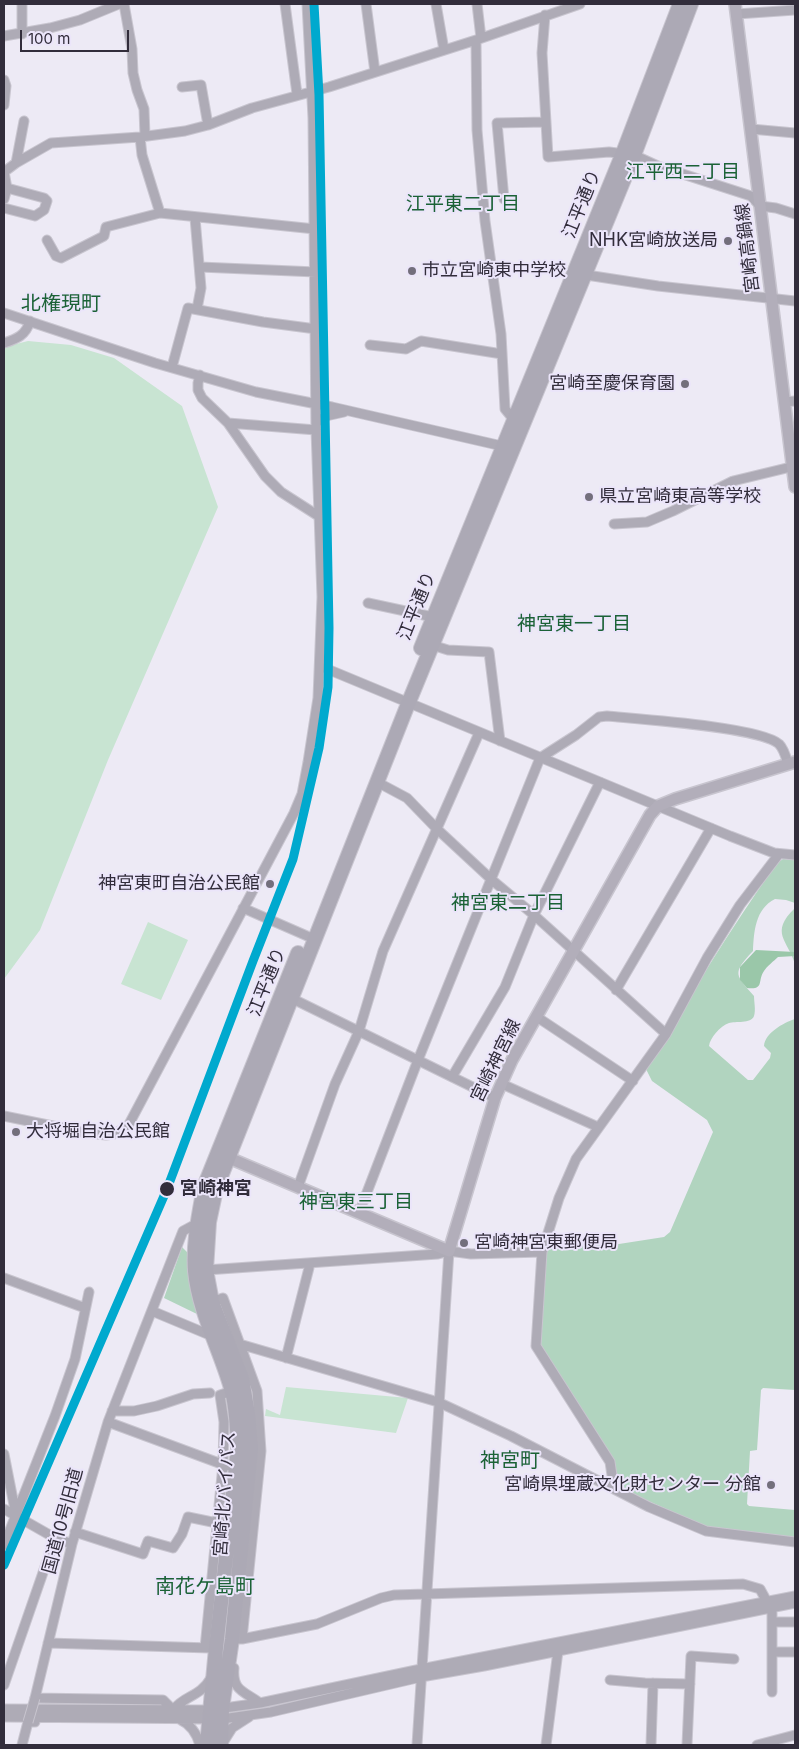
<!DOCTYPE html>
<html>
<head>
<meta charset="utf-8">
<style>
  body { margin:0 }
  #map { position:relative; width:799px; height:1749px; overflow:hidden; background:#edeaf5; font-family:Inter,sans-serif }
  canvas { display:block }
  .frame { position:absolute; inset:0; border:5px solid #322d3b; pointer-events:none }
  .scale { position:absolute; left:20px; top:30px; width:109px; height:22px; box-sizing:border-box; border:2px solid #322d3b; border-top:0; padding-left:6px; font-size:15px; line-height:18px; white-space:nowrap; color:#322d3b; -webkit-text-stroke:4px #ebe5fa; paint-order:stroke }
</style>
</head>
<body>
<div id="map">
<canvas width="799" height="1749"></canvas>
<div class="frame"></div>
<div class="scale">100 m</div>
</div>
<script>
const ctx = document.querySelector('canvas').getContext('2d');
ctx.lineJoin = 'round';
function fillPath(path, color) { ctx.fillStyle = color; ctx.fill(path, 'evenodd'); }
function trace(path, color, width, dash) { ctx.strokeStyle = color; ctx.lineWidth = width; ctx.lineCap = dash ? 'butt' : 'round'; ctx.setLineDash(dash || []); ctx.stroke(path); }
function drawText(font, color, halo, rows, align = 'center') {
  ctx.font = font + ' Inter,"Noto Sans JP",sans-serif'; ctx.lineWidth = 4; ctx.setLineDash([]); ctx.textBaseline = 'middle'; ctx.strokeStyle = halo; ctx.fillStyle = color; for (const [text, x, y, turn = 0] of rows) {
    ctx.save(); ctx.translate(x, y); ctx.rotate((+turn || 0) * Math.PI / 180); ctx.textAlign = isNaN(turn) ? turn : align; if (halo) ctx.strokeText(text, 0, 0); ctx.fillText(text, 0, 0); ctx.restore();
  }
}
fillPath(new Path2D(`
  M28,341L71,345L114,358L182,406L218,507L108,760L40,930L4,979V347Z
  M148,922L188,940L161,1000L121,984Z
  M286,1387L408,1398L396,1433L265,1416L266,1409L280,1415Z`), '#c8e4d2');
fillPath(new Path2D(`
  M783,859L795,860V903L786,900L775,899C755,909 754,932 753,951C731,974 736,975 754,996C754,1002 756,1010 754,1016C751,1024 735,1021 729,1023C720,1026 710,1038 709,1046L748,1080H753L770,1058L771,1053L764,1046C765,1033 783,1023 795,1019V1390L763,1388L761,1390L757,1450L750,1451L747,1504L749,1506L795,1510V1538L709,1528L621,1489L539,1345L546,1247L619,1244L664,1237L670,1232L713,1132L707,1120L652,1081L646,1069C688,999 730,929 777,863Z
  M795,908V964C788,940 769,933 795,908Z
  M182,1247L189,1254L199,1315L164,1298Z`), '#b1d4bf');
fillPath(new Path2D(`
  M756,950L795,952V956L778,957C774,961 767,966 764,971C757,981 765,990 747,988L740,980V967Z`), '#9ac7a9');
const minor = new Path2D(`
  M22,4V34
  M124,4L132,49L133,73L137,90L144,109L145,136
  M285,4L297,94
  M366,4L375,72
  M436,4L444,50
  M477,4L481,38
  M737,14L795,10
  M545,15L542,53L548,157L609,152L634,155L658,166L751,196L760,206L776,208L795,214
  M4,36L50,28L80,20L119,4
  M476,40L477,130L485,221L501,334L505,409L514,420
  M4,80L6,86L4,105
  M182,87L201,85L208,125
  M751,129L795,133
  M140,137L142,155L160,213
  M16,163L24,121
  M4,172L16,163L51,143L140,137L185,131L208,125L252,108L329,87L476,40L580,4
  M4,199L7,188L4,172
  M504,199L497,123L546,122
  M4,208L35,216L44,210L47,201L44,198L7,188
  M195,218L201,288L197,309
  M47,240L56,256L61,258L104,236L106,227L160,213L315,229
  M200,267L316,272
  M580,274L658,286L795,301
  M4,313L155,363L256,392L332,407L502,446L508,449
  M4,343C17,339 26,335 30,321
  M370,345L406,349L421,341L502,354
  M172,367L188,308L263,322L316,329
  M200,375L198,383V390L202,398L228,423L265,476L281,492L320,517
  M784,402L795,401
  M228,423L316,430
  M316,423L326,416L344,412
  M614,524L647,522L673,511L733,481L795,466
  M368,603L433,617
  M432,645L448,650L489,652L500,741
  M320,666L730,836L774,853L795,855
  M377,782L407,798L437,829L492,880L534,915L666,1034
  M243,908L314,939
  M616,990L711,828
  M291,998L495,1098
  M537,1017L633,1081
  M452,1077L505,987L534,915L600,782
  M502,1084L598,1127
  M4,1116L87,1133L106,1135L114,1134L128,1126L294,813L302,794L308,762L318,698L322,597L316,430L313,118L307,4
  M298,1187L335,1084L359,1031L383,951L479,733
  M359,1213L418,1060L540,758L576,735L599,717L607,716C638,719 760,727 779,744C784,749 786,757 788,764
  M196,1224L183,1231L108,1422L72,1544L35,1698L163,1700L173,1710C186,1694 199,1698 211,1678
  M206,1270L438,1254L449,1251L471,1254L542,1252
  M4,1278L85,1308
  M212,1302L223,1298L257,1391L261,1451L242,1639
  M152,1311L212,1336L438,1402L511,1436L649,1507L706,1531L795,1542
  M286,1358L310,1264
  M112,1411H134L157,1406L193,1394L210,1393
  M108,1422L227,1466
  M4,1454L16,1515
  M614,1489L610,1462L536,1346L542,1252L559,1198L576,1159L666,1034L707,958L740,905L779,854
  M4,1509L55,1538L72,1544
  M75,1532L143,1554L148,1541L173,1548L182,1534L188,1517L217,1523
  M4,1545L55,1416L75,1359L89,1292
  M773,1622H795
  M48,1643L210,1648
  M233,1643L232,1639H242L317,1624L381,1598L394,1595L743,1584L760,1589L772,1611V1692
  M205,1648L223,1465L224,1422L220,1395L226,1393L232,1389
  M772,1652H795
  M234,1668C232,1691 244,1691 260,1703
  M610,1680L645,1683L690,1684
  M4,1685L55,1538
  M4,1709L210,1710L260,1703L421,1669L795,1596
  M4,1717L222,1719L271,1712L421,1677L484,1666L795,1603
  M179,1719C190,1724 197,1734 200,1745
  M222,1744L232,1728L249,1717
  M22,1745L28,1722H35
  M417,1745L449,1251
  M546,1745L558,1651
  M651,1745L653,1683
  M687,1745L691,1656L734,1659
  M757,1745L795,1735`);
const major = new Path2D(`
  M735,4L795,487
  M222,1155L449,1251L495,1098L512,1060L650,815L658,806L675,799L795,762`);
const highway = new Path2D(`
  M421,648L623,153L680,4
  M207,1745L216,1648L238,1449C237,1429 237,1407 231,1388C220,1349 199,1312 195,1271C193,1242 199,1215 204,1187L298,953
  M221,1745L222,1708L232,1639L251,1449L248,1414L242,1379L212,1302L206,1270L209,1222L216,1189L408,704L634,155L691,4`);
trace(minor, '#c8c5cf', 11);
trace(major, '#c8c5cf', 14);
trace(highway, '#c8c5cf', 16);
trace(minor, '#aeabb6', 9);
trace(major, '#b2aeba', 11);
trace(highway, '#aca9b5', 14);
const minorBridge = new Path2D(`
  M28,1722L35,1698`);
trace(minorBridge, '#c8c5cf', 11, []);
trace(minorBridge, '#aeabb6', 9);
trace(new Path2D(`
  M4,1565L167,1189L253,961L293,859L319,748L328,687L329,628L319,95L314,4`), '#00a9ce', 9);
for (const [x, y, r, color] of [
  [728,241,5,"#736f7c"],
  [412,271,5,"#736f7c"],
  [685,384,5,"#736f7c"],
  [589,497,5,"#736f7c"],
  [270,884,5,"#736f7c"],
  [16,1132,5,"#736f7c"],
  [167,1189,8,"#322d3b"],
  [464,1243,5,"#736f7c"],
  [771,1485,5,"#736f7c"]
]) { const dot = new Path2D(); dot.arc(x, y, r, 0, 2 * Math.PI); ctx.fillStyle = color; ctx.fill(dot); trace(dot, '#ebe5fa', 2); }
drawText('18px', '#322d3b', '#ebe5fa', [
  ["江平通り",582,204,-68],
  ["宮崎高鍋線",748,248,-97],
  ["江平通り",417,606,-68],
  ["江平通り",267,982,-68],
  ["宮崎神宮線",496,1061,-64],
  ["宮崎北バイパス",225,1494,-86],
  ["国道10号旧道",63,1521,-75]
]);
drawText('18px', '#322d3b', '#ebe5fa', [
  ["NHK宮崎放送局",718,241],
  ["市立宮崎東中学校",422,271,"left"],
  ["宮崎至慶保育園",675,384],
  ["県立宮崎東高等学校",599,497,"left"],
  ["神宮東町自治公民館",260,884],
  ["大将堀自治公民館",26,1132,"left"],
  ["宮崎神宮東郵便局",474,1243,"left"],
  ["宮崎県埋蔵文化財センター 分館",761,1485]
], 'right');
drawText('bold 18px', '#322d3b', '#ebe5fa', [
  ["宮崎神宮",180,1189]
], 'left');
drawText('19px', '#1b6236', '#ebe5fa', [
  ["江平西二丁目",683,172],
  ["江平東二丁目",463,204],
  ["神宮東一丁目",574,624],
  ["神宮東二丁目",508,903],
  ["神宮東三丁目",356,1202]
]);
drawText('20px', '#1b6236', '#ebe5fa', [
  ["北権現町",61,304],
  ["神宮町",510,1461],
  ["南花ケ島町",205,1587]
]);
</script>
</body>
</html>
